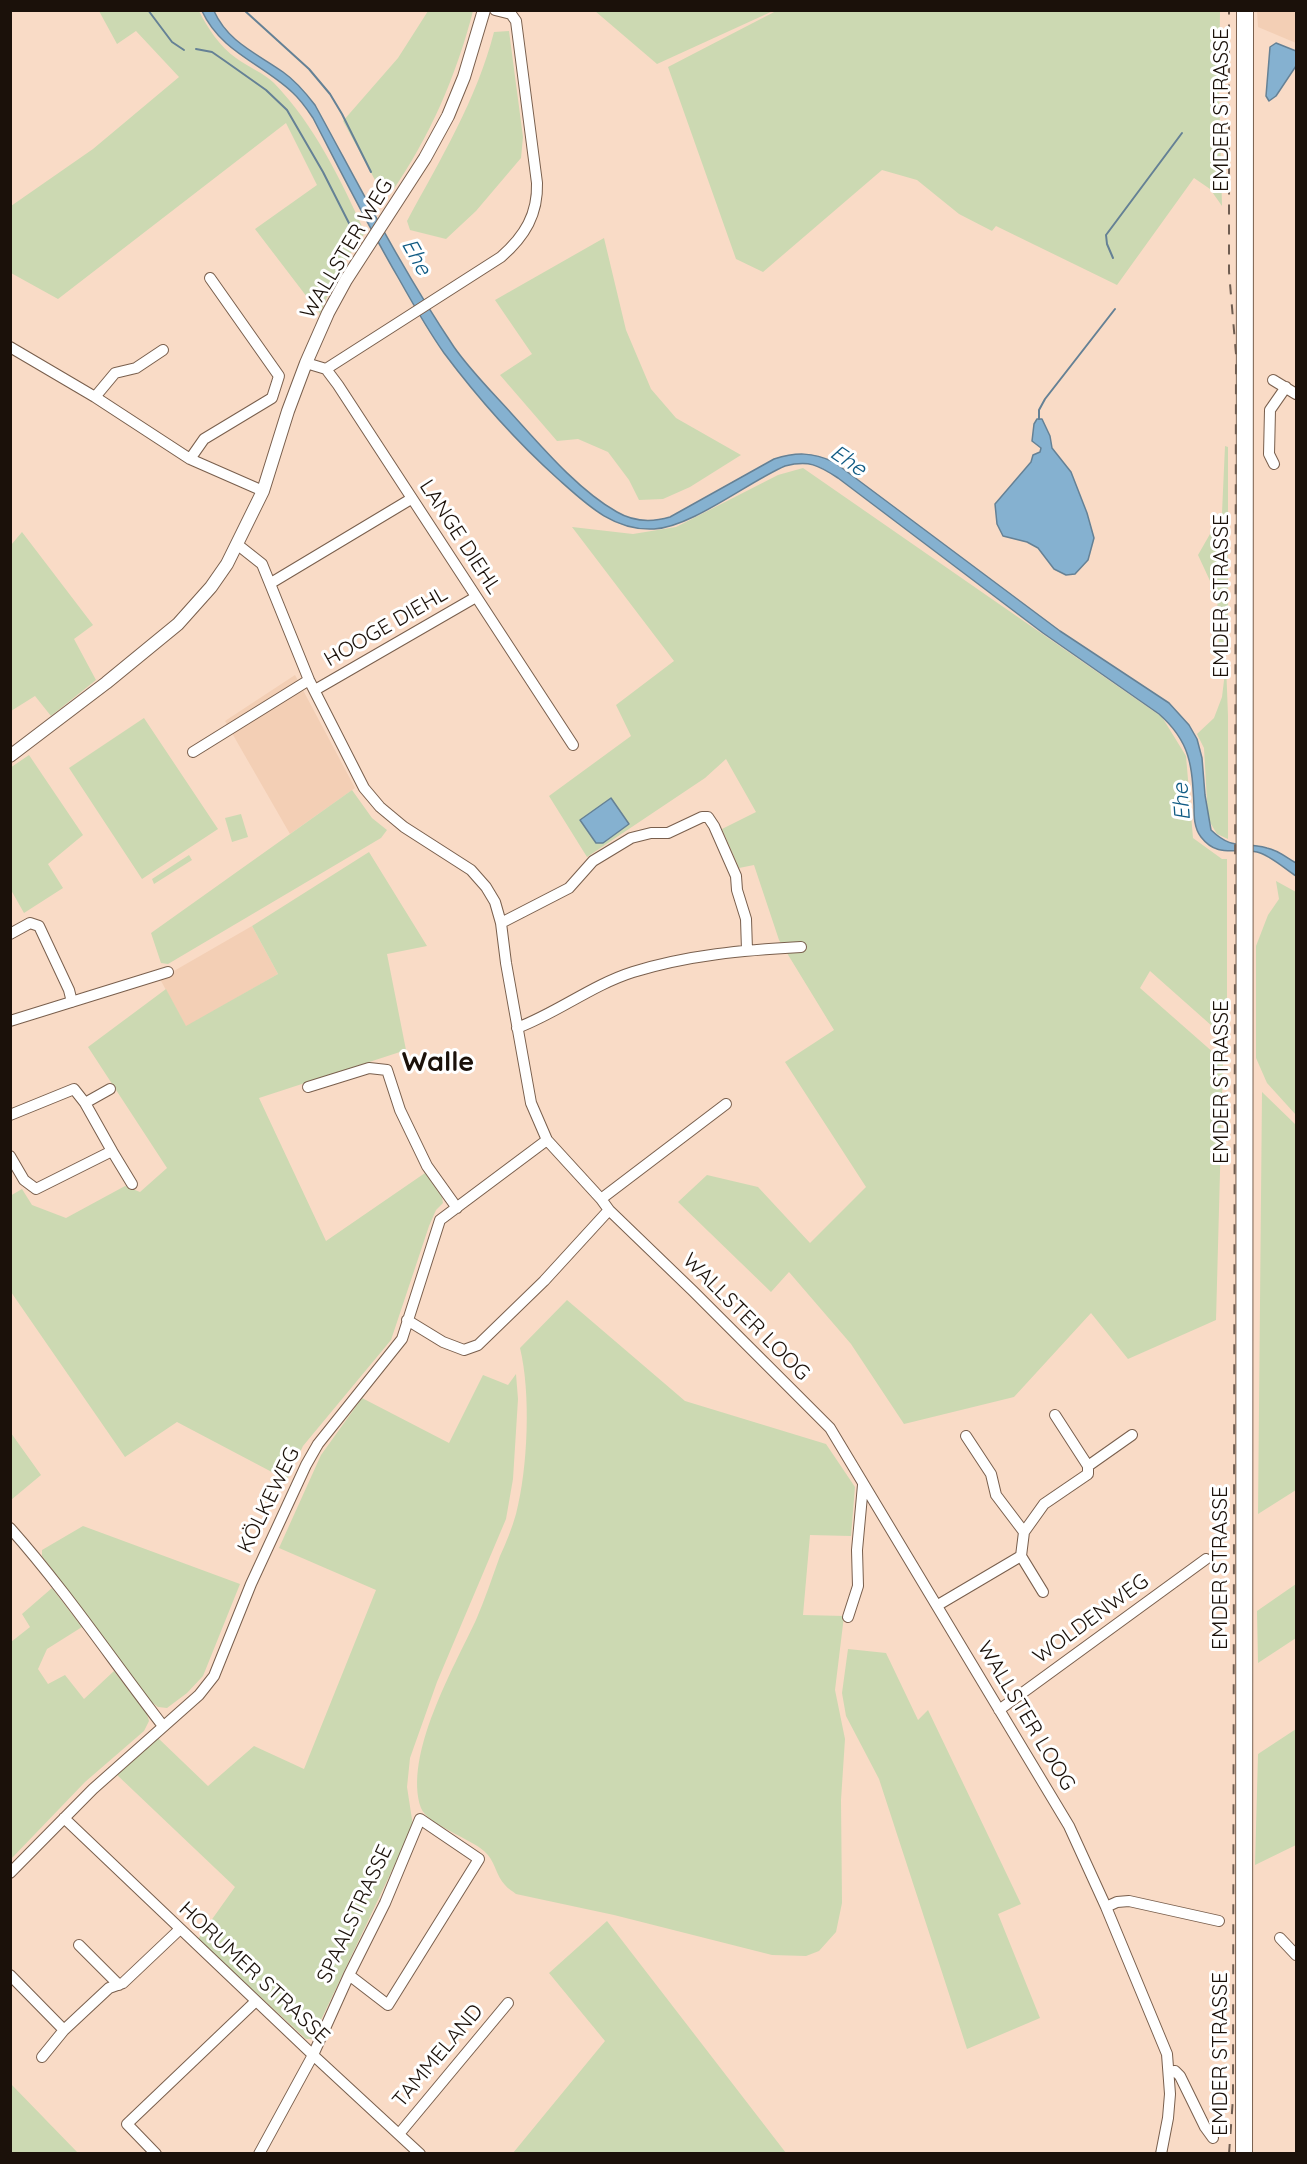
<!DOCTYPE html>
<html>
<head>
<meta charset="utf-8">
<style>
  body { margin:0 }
  #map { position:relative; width:1307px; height:2164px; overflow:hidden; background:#f9dbc6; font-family:Quicksand,sans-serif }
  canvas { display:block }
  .frame { position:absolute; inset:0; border:12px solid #1b110a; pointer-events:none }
</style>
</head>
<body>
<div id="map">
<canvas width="1307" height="2164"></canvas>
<div class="frame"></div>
</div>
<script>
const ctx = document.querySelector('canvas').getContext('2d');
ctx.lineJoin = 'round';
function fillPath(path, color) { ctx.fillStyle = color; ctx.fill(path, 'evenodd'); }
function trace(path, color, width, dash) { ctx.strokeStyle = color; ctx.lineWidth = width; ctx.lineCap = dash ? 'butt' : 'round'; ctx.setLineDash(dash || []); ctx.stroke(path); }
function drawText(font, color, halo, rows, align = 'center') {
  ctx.font = font + ' Quicksand,sans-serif'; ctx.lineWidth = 6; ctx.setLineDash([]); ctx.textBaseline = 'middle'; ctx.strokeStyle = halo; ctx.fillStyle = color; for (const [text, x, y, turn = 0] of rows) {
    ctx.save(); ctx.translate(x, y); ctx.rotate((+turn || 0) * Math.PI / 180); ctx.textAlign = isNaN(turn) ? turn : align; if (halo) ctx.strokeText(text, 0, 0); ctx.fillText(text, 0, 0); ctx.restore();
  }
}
fillPath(new Path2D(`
  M1257,11H1296V43L1258,27Z
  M295,675L355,788L290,834L225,721Z
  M252,926L278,974L186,1027L160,979Z`), '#f3cfb5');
fillPath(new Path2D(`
  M778,10L1220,11L1219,85L1222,206L1210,189L1194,178L1117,285L996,226L992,231L959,214L917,180L882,170L763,272L736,259L668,67Z
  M99,11H199C207,27 220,47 236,58C248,67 264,73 274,83C314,124 342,182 365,233L337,273L320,314L255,229L317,185L286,123L58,299L11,273V206L93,149L179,77L136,31L117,44Z
  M428,11H473C456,76 430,137 391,193H382L343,121L398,58Z
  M595,11H773L657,64Z
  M509,31L523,137L521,158L476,211L446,239L410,230L407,221C440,160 477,99 494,32Z
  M604,238L626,330L651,389L676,418L741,455L690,487L663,499L639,500L629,480L608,452L578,439L557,441L500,375L532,354L495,300Z
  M1225,446L1228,447V647L1219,643L1217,596L1198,555L1222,513Z
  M803,468L1162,717L1186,756L1193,838L1222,859H1227V1034H1221L1150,971L1140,988L1223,1061L1216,1320L1128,1359L1091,1313L1014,1397L904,1424L851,1344L789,1272L771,1292L678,1202L707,1175L758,1187L810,1243L866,1187L785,1062L834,1030L779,940L754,865L739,868L722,829L756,812L726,759L705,778L587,857L549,796L631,736L616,705L674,661L572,527L633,534L676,527L778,475Z
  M22,532L93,625L74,639L96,680L51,716L35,696L11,711V545Z
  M1226,664L1228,716V839L1217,834L1208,819L1204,748L1197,734L1214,718L1222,697Z
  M144,718L218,829L142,879L69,768Z
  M29,755L83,835L48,864L63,888L24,913L11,890L10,768Z
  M352,790L372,818L387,830L381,838L168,964L161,963L151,933Z
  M241,814L248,837L232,842L225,818Z
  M369,852L427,946L387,954L406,1050L259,1098L326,1241L425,1173L442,1197L443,1203L436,1210L429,1226L391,1340L303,1446L287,1480L177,1422L125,1457L11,1292L10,1196L22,1189L32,1205L66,1218L125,1186L140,1192L167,1168L88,1047L166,989L186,1026L278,974L252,926Z
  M189,855L192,860L154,884L152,879Z
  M1276,881L1296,892V1115L1267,1083L1256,1058V946L1268,915L1279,899Z
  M1262,1092L1296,1125V1490L1258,1514Z
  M567,1300L685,1401L826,1444L855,1487L851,1536L810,1535L803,1615L844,1616L835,1690L845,1739L841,1800L842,1903L836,1932L819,1951L806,1956L772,1955L614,1915L516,1894C513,1891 508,1889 505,1885C496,1876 495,1860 484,1851C471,1839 427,1824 421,1808C403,1756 454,1667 476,1620C485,1599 492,1578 500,1556C506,1543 512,1528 516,1514C528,1468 531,1393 520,1348Z
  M516,1374L518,1399L513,1479L506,1519L437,1682L410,1758L407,1787L413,1826L312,2039H306L198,1939L235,1887L115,1773L157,1737L208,1786L254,1746L304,1769L376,1590L279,1548L321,1455L362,1398L449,1443L483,1375L508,1385Z
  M11,1433L41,1475L11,1500H10Z
  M83,1526L240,1584L203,1676L187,1693L167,1708L158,1707L150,1701L42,1556V1550Z
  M1296,1584V1638L1258,1663L1257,1611Z
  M52,1588L82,1627L47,1649L38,1669L48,1684L65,1675L84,1699L114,1671L147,1714L149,1721L144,1731L85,1782L11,1859V1642L30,1627L22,1614Z
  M848,1649L886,1653L918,1720L928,1710L1021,1904L998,1914L1040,2018L967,2049L879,1779L846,1716L842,1693Z
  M1296,1729V1845L1255,1865L1258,1754Z
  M607,1921L786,2153H513L605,2041L549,1973Z
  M11,2084L78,2153H11Z`), '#ccd9b2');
const water = new Path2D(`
  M202,11H214C228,42 256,53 283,72C296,81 305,92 315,105C360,187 402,270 454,347C470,370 492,392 511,413C541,446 578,490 617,512C634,522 653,522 670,517L774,459C796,452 812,452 834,462L1060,631L1169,703L1189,725L1197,739L1202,758L1205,795L1211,830C1233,851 1241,841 1267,848C1278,850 1287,858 1296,863V876C1285,869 1270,855 1257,852C1236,847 1218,859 1201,837C1194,828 1194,816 1194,806C1192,766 1191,742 1159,714L1043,633L838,478C818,465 809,460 785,466C748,482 692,527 654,529C613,531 586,504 557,478C516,441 477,397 444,353C427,329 413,304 399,279C368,226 341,172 313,118C307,109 301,100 292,92C261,63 221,52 202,11Z
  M1276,43L1296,51V66L1276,96L1269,101L1266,96L1270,47Z
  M1037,419H1042L1050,436L1052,448L1071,472L1087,513L1094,538L1088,560L1075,574L1066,575L1054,569L1038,548L1027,542L1003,536L997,524L995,504L1031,462L1033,455L1040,452L1041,448L1032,441L1034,424Z
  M611,798L629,824L603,843H596L580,820Z`);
fillPath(water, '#85b1d0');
trace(water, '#658195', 1.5);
trace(new Path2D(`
  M148,10L172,42L184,50
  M244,10L309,69L330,94L342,114L371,172
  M196,49L212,52L225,61L266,90L287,110L323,172L356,237
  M1113,258L1107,244L1106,235L1182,133
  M1039,419V410L1045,399L1115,309`), '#658195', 2);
const minor = new Path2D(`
  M10,347L95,397L190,459L263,491
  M306,363L326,369L338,385L573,745
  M326,369L501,257C525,236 538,214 537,183L516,21L511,14L495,10
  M1273,380L1296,394
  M95,397L115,373L136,368L163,350
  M190,459L204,439L272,398L279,376L210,278
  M1274,464L1269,454L1270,410L1286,387
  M238,545L262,564L309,680L364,788L380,807L404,827L471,870L486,887L495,902L501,923L506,963L531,1103L547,1140L601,1199L609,1210L693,1291L830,1428L1069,1826L1106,1907L1167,2054L1170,2094L1168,2118L1161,2154
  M271,583L411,499
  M315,690L476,597
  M193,752L309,680
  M501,923L569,888L593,861L631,838L651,833H668L702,817H708L714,826L736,876L737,890L746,919L747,950
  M10,934L30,923L39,926L69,990L72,1002
  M10,1021L168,972
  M517,1028C557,1013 592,985 633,972C688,955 744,950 801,947
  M308,1087L369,1068L387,1070L400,1110L427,1166L457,1208
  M85,1103L110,1089
  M10,1115L74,1089L85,1103L112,1151L36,1189L24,1180L10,1156
  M112,1151L132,1184
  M601,1199L726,1104
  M407,1320L443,1342L464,1350L478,1345L544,1281L609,1210
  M1055,1415L1088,1466
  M966,1436L991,1474L996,1495L1024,1532
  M10,1528C66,1591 112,1660 163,1726
  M1021,1556L1043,1592
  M938,1605L1021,1556L1024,1532L1044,1504L1088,1474V1466L1132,1435
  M848,1617L858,1586L857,1550L863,1485
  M999,1710L1206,1559
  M64,1818L313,2055L420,2154
  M10,1873L93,1789L199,1695L214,1676L251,1584L306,1465L318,1444L402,1339L440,1220L547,1140
  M1106,1907L1117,1902L1129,1901L1219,1921
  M1280,1938L1296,1955
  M79,1945L119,1985
  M10,1975L64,2030L109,1988L123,1983L179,1930
  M42,2057L64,2030
  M1169,2072L1175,2071L1180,2076L1205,2127L1213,2138
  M399,2134L508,2003
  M156,2154L127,2124L256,2001
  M259,2154L313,2055L349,1975L385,1903L420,1819L479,1859L388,2005L349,1975`);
const tertiary = new Path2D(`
  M10,756L106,683L178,624L211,587L227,564L263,491L288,411L306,363L328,313L346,280L425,158L448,116L464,77L484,10`);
const primary = new Path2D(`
  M1244,2154L1245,10`);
trace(minor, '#795f4d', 12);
trace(tertiary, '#795f4d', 14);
trace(primary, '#795f4d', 18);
trace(minor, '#fff', 10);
trace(tertiary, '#fff', 12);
trace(primary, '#fff', 16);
trace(new Path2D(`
  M1229,2154L1233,2098L1236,354L1229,272V10`), '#6f5d51', 2, [10, 10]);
drawText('21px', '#1b110a', '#fff', [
  ["EMDER STRASSE",1222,110,-90],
  ["WALLSTER WEG",347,249,-59],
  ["LANGE DIEHL",460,537,57],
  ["EMDER STRASSE",1222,596,-90],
  ["HOOGE DIEHL",386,627,-30],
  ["EMDER STRASSE",1222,1082,-90],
  ["WALLSTER LOOG",746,1317,45],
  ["KÖLKEWEG",269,1500,-64],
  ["EMDER STRASSE",1221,1568,-90],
  ["WOLDENWEG",1091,1619,-36],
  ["WALLSTER LOOG",1026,1716,59],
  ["SPAALSTRASSE",355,1914,-65],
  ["HORUMER STRASSE",254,1973,43],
  ["EMDER STRASSE",1221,2054,-90],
  ["TAMMELAND",438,2056,-50]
]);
drawText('italic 22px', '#105b84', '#fff', [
  ["Ehe",416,257,61],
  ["Ehe",848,461,34],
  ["Ehe",1182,802,-94]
]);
drawText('bold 27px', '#1b110a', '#fff', [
  ["Walle",438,1063]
]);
</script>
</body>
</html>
